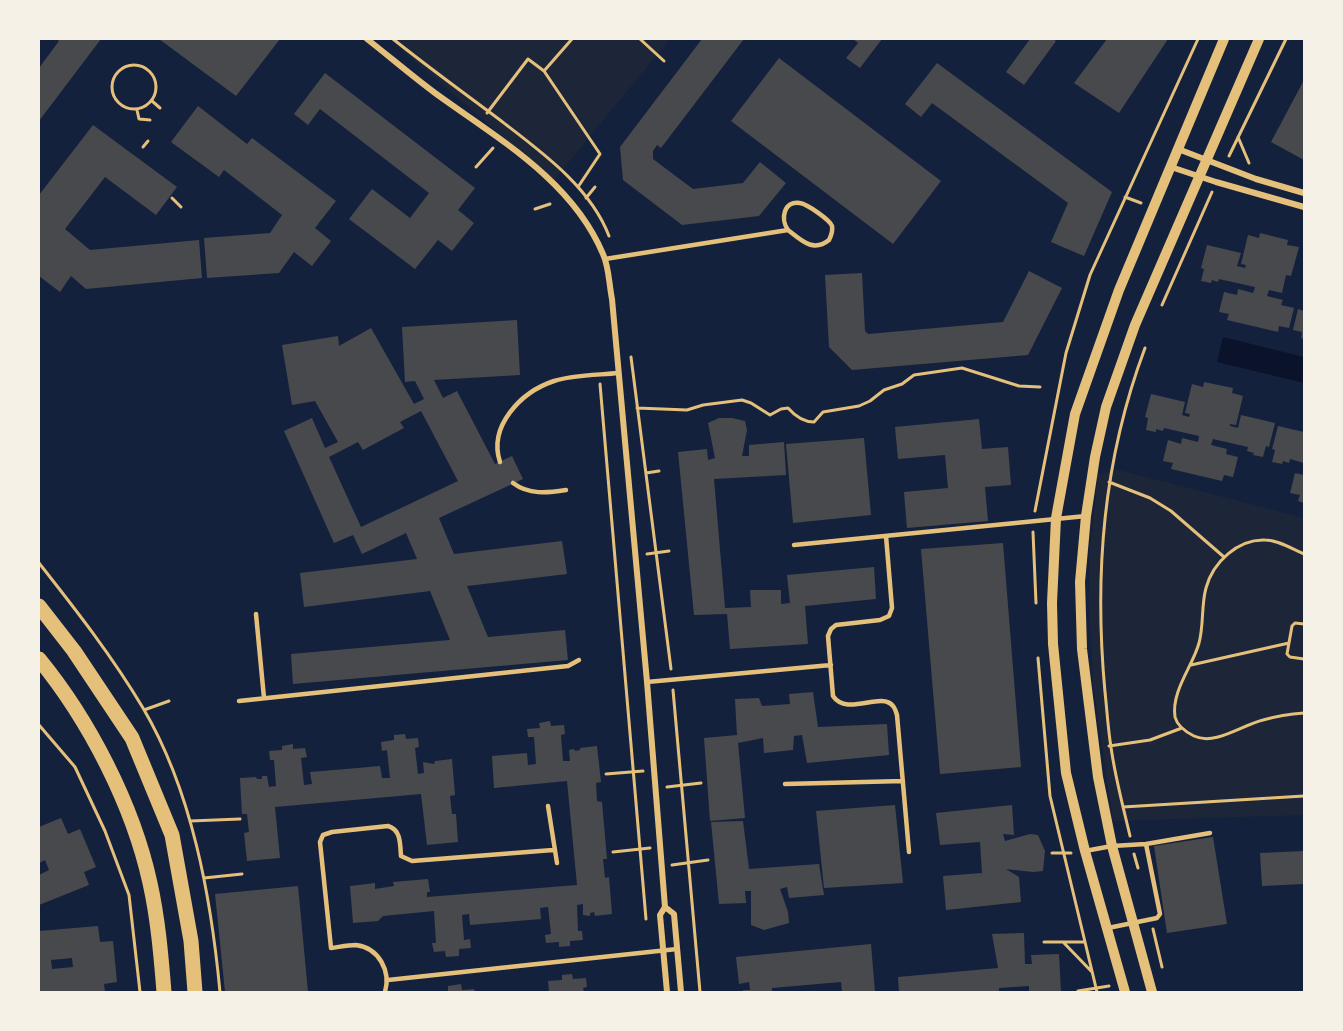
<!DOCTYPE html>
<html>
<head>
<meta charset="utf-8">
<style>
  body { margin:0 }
  #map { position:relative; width:1343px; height:1031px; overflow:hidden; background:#14213d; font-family:"Varela Round",sans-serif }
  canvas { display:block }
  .frame { position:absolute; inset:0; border:40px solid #f6f1e7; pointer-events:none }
</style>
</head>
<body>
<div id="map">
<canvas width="1343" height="1031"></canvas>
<div class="frame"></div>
</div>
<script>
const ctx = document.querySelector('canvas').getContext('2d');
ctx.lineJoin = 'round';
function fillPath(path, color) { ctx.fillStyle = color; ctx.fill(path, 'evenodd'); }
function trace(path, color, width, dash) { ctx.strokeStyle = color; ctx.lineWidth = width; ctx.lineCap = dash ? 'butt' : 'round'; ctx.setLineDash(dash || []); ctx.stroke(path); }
fillPath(new Path2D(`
  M389,39H670L554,180Z
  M1115,469L1304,518V815L1113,821L1093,683L1089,602L1090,549L1098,475Z`), '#1d2539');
fillPath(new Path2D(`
  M1223,337L1304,357V383L1217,362Z`), '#0b132b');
fillPath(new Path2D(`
  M56,39H101L39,121V68L59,41Z
  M159,39H280L236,96Z
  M702,39H744L661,148L657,145L653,151V159L693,189L743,183L760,162L786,183L759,216L682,225L623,180L620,147Z
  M853,39H882L860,68L846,58L858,43Z
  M1030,39H1052L1056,41L1024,85L1006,72Z
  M1107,39H1168L1119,113L1074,83Z
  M779,58L941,181L893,244L731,121Z
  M937,63L1112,192L1084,256L1051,242L1068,203L932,103L921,117L905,104Z
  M325,73L475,188L458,210L474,223L452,251L438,240L415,269L349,219L372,189L410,218L429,193L320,109L308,125L294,114Z
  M1304,80V160L1271,142Z
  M198,106L247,144L252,138L336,201L315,228L331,241L312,266L294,252L279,273L207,278L204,238L270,233L282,215L224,170L219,177L171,142Z
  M93,125L177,187L156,215L105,177L65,229L90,250L199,240L202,278L86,289L71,276L60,292L39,276V195Z
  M1260,233L1288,240L1287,245L1299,247L1291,276L1286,275L1282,293L1269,290L1267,296L1283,300L1281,305L1294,308L1289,328L1279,326L1278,332L1227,320L1229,314L1219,312L1224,292L1237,295L1238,289L1253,293L1255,287L1219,279L1218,282L1212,280L1211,283L1201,281L1204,269L1201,268L1207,245L1241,253L1237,266L1245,268L1246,265L1241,264L1248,235L1259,238Z
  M1029,271L1062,288L1028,355L852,370L829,347L825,275L862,273L865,331L868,334L1003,322Z
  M1298,309L1304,311V339L1301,338L1302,332L1293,330Z
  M517,320L520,375L434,380L443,398L457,391L495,464L512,456L523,479L439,518L454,554L562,541L567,574L467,586L488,637L565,630L568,660L293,684L291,654L450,640L430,591L304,607L300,573L417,559L406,533L362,554L353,535L334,543L284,431L312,418L325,448L338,442L315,401L292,405L282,345L338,336L339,346L371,328L414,404L424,399L415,381L405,382L402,327ZM421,411L458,481L361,527L329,457L358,442L363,450L404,428L400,422Z
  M1204,382L1233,388L1232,393L1243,396L1236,425L1230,424V426L1238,428L1241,415L1275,423L1269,447L1266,446L1263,457L1253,455L1254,453L1247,451L1248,447L1213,439L1211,445L1227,449L1226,454L1238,457L1233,477L1224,475L1222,481L1171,469L1173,463L1163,461L1168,440L1181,444L1182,438L1198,442L1199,436L1164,428L1163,431L1156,429V432L1146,430L1148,418L1145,417L1151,394L1185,402L1182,415L1189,417L1190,414L1185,413L1192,384L1203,387Z
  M719,418H732L745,421L747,430L742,456H749V445L784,442L786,475L714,479L725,608L751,607L750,590H781V604L790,603L787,575L874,567L876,599L805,606L808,644L730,649L727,614L694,615L678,452L707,449L708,460L715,458L708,423Z
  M979,419L982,449L1008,447L1011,485L985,487L988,521L907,528L904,492L948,488L945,455L898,459L895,427Z
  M1278,426L1304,432V463L1290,459L1289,463L1283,461L1282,464L1272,462L1275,450L1272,449Z
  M864,438L871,515L793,523L786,444Z
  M1295,473L1304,475V503L1298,501L1300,495L1290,493Z
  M1003,543L1021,767L940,774L921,549Z
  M813,692L818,727L887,724L889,755L807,763L802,735L794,736L793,750L764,753L763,738L738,743L745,818L710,821L704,738L737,735L735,699L759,698L762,706L790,704L789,694Z
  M550,721L551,726L564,725L565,734L561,735L563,761H570L569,750L574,749L575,751L580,750V748L597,746L601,782L596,783L597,801L602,802L607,859H603L605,878L609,877L612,914L595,916L594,912L590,913V916L583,915V904L577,905L578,931H582L583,940L570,941V946L559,947V942L546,943L545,935L551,934L548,907L540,908L541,919L470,925L469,914L462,915L464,940L470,939L471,948L459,949V956L446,957L445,951L434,952L432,943H436L434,911L383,916L378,921L353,923L350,886L375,883V889L394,886L393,882L428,879L430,892H427V897L577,885L567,781L494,788L492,756L527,753L528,765L536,764L534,737H528L527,729L540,728L539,723Z
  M405,734L406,739L418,738L419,747L415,748L418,774L424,773L423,762L434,764L435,761L452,759L455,795L450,796L452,814H456L458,842L427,845L421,794L275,807L280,858L247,861L244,833L249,832L247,814H242L240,778L256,777L257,779H262V776H267L269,787L276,786L274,760H270L269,751L282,750V746L293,744V749L305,748L307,757L301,758L304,785L312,784L310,772L346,769L380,766L382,778H390L387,750L382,751L381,742L394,740V735Z
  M895,805L903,883L824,888L816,811Z
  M1012,805L1014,835L1003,834L1005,841L1030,834L1038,835L1045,851L1043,871L1033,872L1006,869L1019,877L1021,902L946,910L943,876L982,873L980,842L940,845L936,813Z
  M61,818L68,834L80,829L96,867L84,872L89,885L39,905V875L49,870L45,860L39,863V827Z
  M743,821L749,869L819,864L824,895L789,898L787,887L780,889L788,912L789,923L764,930L751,925V891H745L746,903L719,904L711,822Z
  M1213,837L1227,924L1167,933L1154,846Z
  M1304,851V884L1262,886L1260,853Z
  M298,886L308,992H225L215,894Z
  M98,926L100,942L113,941L117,982L104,984L105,992H39V931ZM72,958L73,967L52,969L51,960Z
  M1024,933L1025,964H1032L1031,955L1059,954L1061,992H1029V986L999,988V992H899L898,977L998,968L992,934Z
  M871,944L875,992H842L841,982L772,988V992H743V990H750L749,982L739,984L736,957Z
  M572,974L573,979L586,978L587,987L583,988L584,992L549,991L548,981L562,980V975Z
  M461,984L462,990L474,989L475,992H448V986Z`), '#48494c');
trace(new Path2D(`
  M393,39C428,67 464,93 500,120C540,151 590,186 609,236
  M640,39L664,61
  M112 87a22 22 0 1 1 44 0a22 22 0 1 1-44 0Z
  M544,71L600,154L578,187
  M152,101L160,108
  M137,110L139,119L150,120
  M487,113L528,59L544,71L572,39
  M1238,137L1249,163
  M143,147L148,141
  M1229,156L1286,39
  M476,167L493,148
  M1125,197L1141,203
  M172,198L181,207
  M586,198L595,187
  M535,209L550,204
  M1162,305L1212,192
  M631,357L671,669
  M600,384L646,919
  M637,408L687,410L703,405L742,400L751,403L770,415L781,409L788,408C795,416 803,422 814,422L823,412L859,406L870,401L884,390L902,384L914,375L962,368L1019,386L1040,387
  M646,473L659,471
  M1109,482L1150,498L1171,511L1224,557
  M1035,511L1066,353L1090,275L1198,39
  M1033,532L1036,603
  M647,554L669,551
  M1304,554C1292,549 1278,540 1265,540C1238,539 1213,562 1206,588C1201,606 1204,625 1199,643C1193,666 1171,691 1175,717C1177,725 1186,732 1194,736C1215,746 1242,725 1263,720C1277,716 1290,714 1304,713
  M39,563C76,610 112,656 143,708C192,791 211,897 220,992
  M1304,624L1295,623L1292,626L1287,654L1290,657L1304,659
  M1038,658L1050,796L1097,992
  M1191,665L1289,643
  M673,690L700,992
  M144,710L169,701
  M39,725L75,767L105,831L129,895L140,992
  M1109,746L1150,740L1182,728
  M606,774L643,771
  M667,787L701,783
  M1123,807L1304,796
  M190,821L240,819
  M1130,836C1123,806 1115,777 1111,747C1108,729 1107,710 1105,692C1094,574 1103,460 1145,348
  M613,852L650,848
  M1052,853H1071
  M1134,854L1138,868
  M672,865L708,860
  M204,878L242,874
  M1153,929L1162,967
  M1044,942H1085
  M1064,943L1092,972
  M1078,991L1109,986`), '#e5c07b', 3);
trace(new Path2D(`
  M605,259L788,230C801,240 813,253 829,240C831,236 833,231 832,226C830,220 807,204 800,203C784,200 780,219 788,230
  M500,462C488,426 521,392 554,381C572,375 599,375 618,373
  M513,483C529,495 547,493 566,490
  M886,536L892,608L889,616L880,620L836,625L831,629L828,636L833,696C847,717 881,691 893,706C895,708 896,712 897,715L909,852
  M794,545L1086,516
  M256,614L264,698
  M647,682L831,665
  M239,701L568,666L579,660
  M785,784L903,781
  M548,806L557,863
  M1085,851L1112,846L1146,844L1210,833
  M1108,928L1157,918L1160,914L1146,844
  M388,980L677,949
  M385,992C391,971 379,948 356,945C348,945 339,947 331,948L320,842L323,835L332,832L388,826C401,830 400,843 401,856L412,861L553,850`), '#e5c07b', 4.5);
trace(new Path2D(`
  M367,39C390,57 412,76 435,93C497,138 572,180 603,254C609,267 609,284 612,299L647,682L665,907L660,915L667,992
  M1178,149L1256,179L1304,193
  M1171,167L1216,182L1304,207
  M665,907L674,914L681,992`), '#e5c07b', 6);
trace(new Path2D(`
  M1125,992L1085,851L1066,773L1053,644L1052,603L1056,518L1075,414L1119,290L1224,39
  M1152,992L1112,846L1098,777L1082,649L1080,582L1086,516L1095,457L1106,407L1135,325L1259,39`), '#e5c07b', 10);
trace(new Path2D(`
  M39,606L74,651L132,738L172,835L191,941L195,992
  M39,659C89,720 133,805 150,883C158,919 161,955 164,992`), '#e5c07b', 15);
</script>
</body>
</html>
